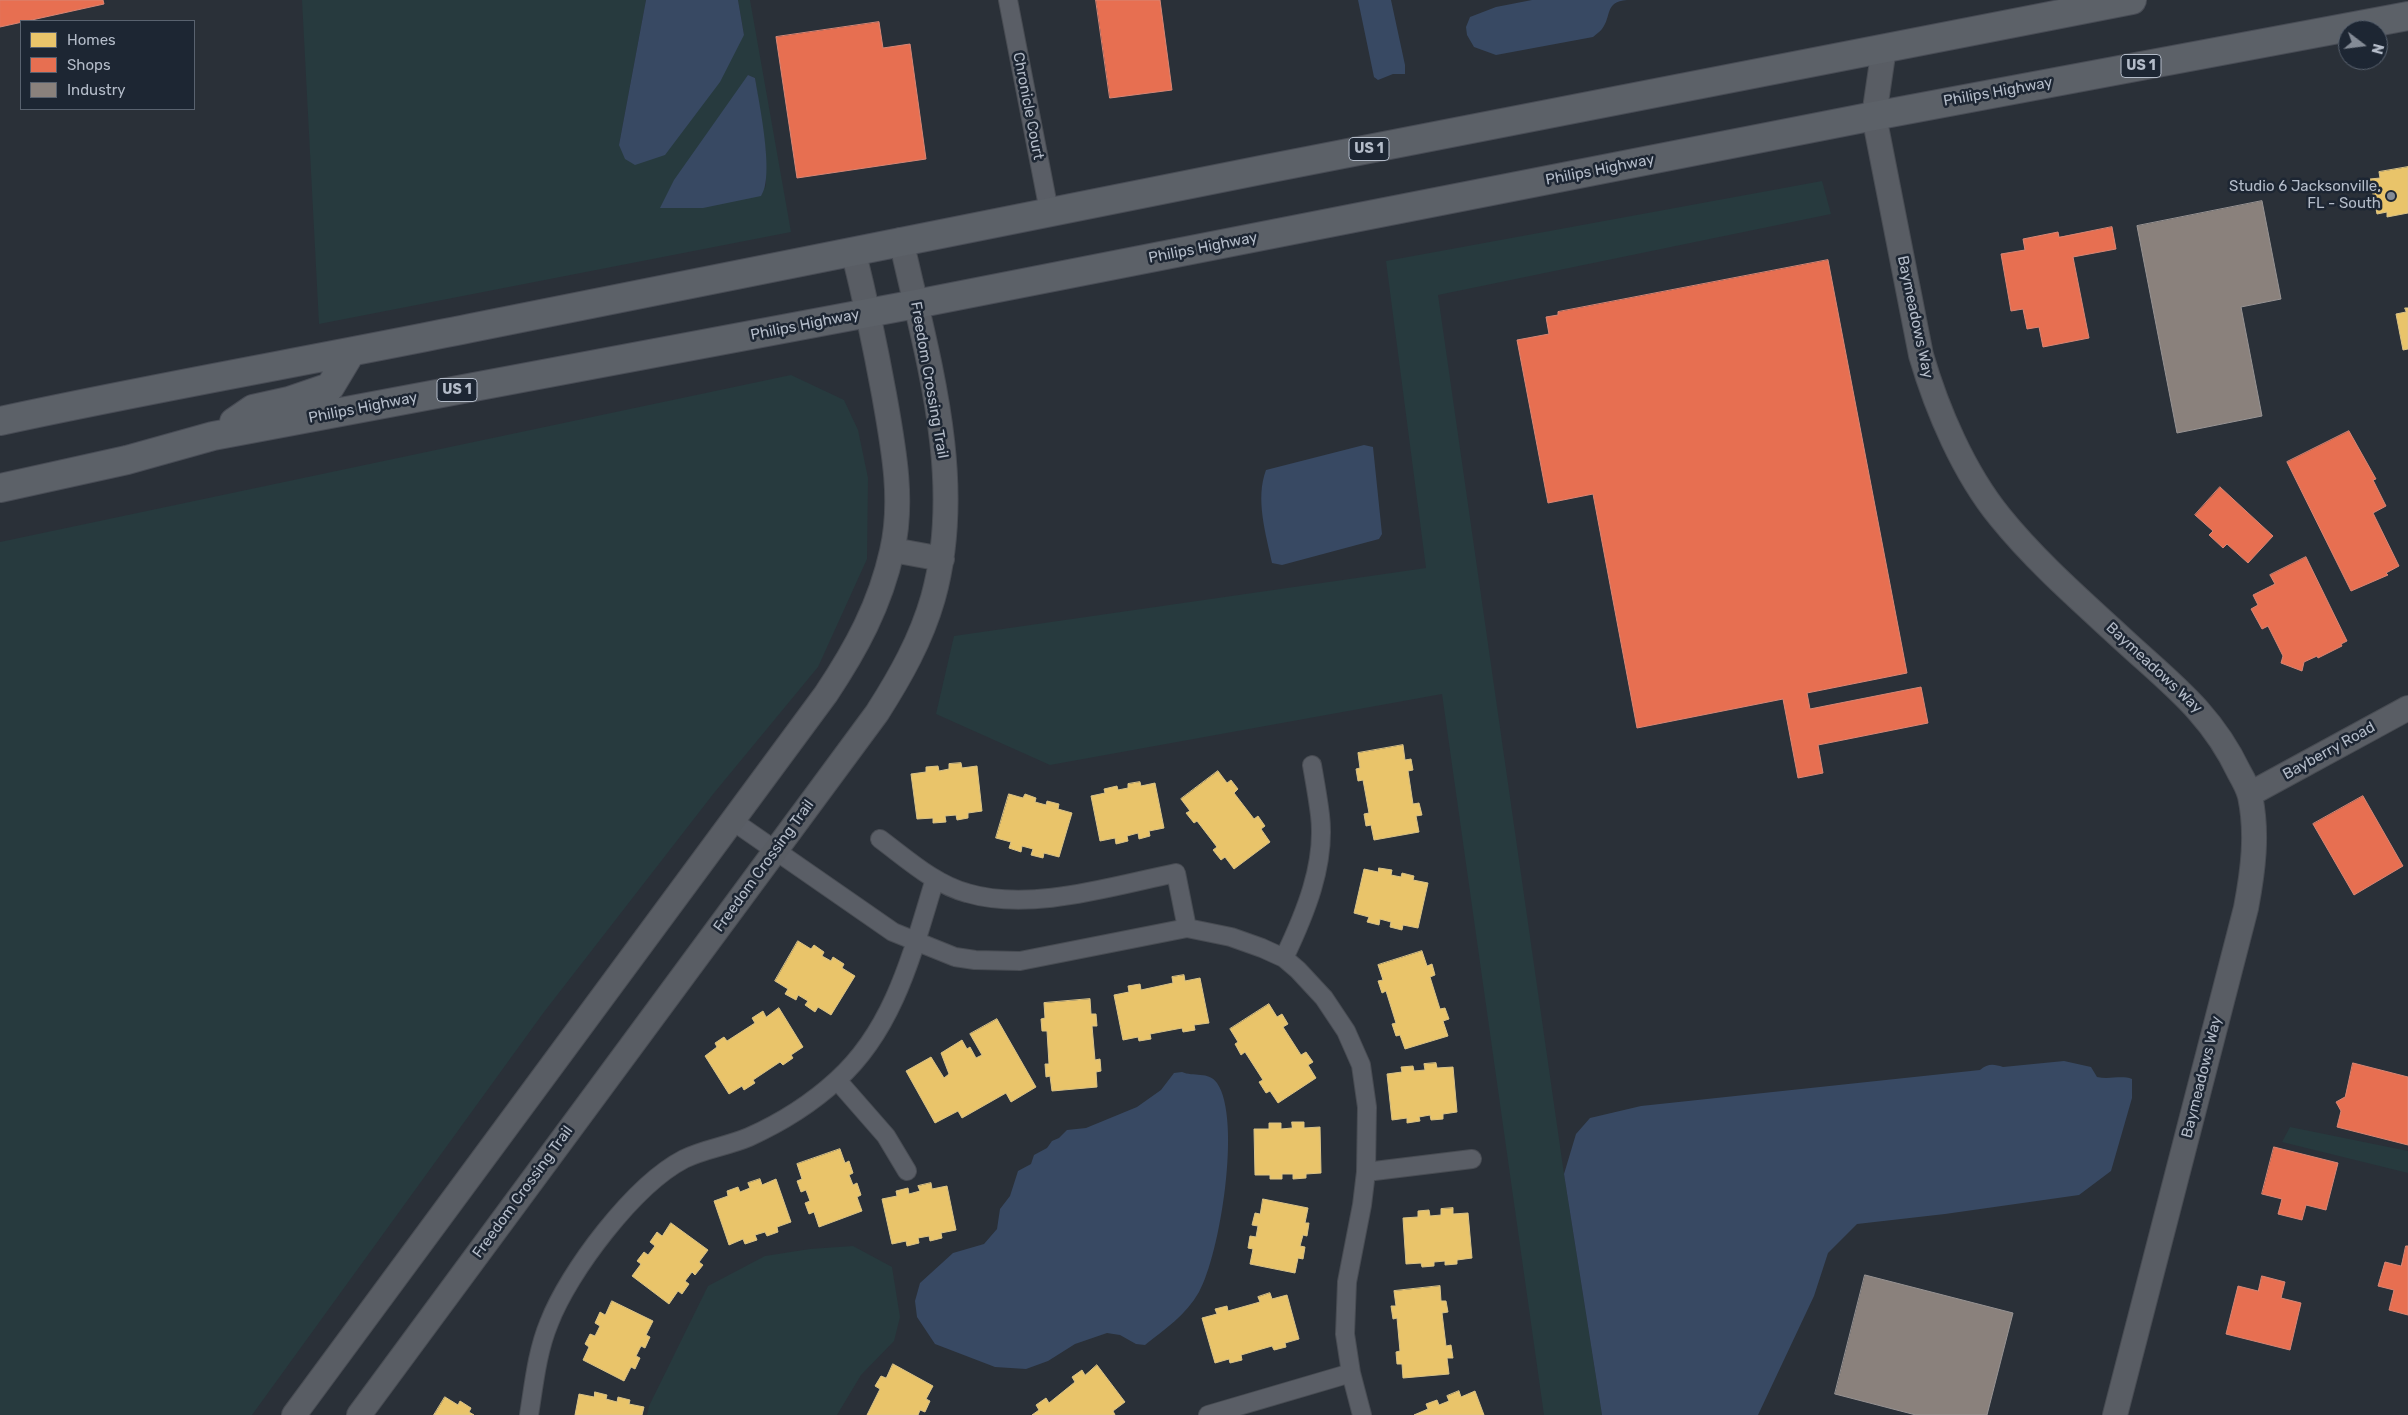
<!DOCTYPE html>
<html>
<head>
<meta charset="utf-8">
<style>
  body { margin:0 }
  #map { position:relative; width:2408px; height:1415px; overflow:hidden; background:#2a3038; font-family:Rubik,sans-serif }
  canvas { display:block }
  .legend { position:absolute; left:20px; top:20px; width:175px; height:90px; box-sizing:border-box; background:#1d2633; border:1px solid #59626f; margin:0; padding:6px 9px; list-style:none; font-size:15px; color:#b4bcc9 }
  .legend li { display:flex; align-items:center; gap:10px; height:25px }
  .legend b { width:25px; border:1px solid #59626f }
  .north { position:absolute; left:2338px; top:20px; width:50px; height:50px; box-sizing:border-box; background:#1d2633; border:1px solid #59626f; border-radius:50%; rotate:105deg; font-size:14px; font-weight:700; line-height:20px; text-align:center; color:#b4bcc9 }
  .north::after { content:''; display:block; margin:auto; width:18px; height:22px; background:#848b96; clip-path:polygon(50% 0,100% 100%,50% 72%,0 100%) }
</style>
</head>
<body>
<div id="map">
<canvas width="2408" height="1415"></canvas>
<ul class="legend">
<li><b style="height:14px;background:#e9c46a"></b>Homes</li>
<li><b style="height:14px;background:#e76f51"></b>Shops</li>
<li><b style="height:14px;background:#8a817c"></b>Industry</li>
</ul>
<div class="north">N</div>
</div>
<script>
const ctx = document.querySelector('canvas').getContext('2d');
ctx.lineJoin = 'round';
function fillPath(path, color) { ctx.fillStyle = color; ctx.fill(path, 'evenodd'); }
function trace(path, color, width, dash) { ctx.strokeStyle = color; ctx.lineWidth = width; ctx.lineCap = dash ? 'butt' : 'round'; ctx.setLineDash(dash || []); ctx.stroke(path); }
function drawText(font, color, halo, rows, align = 'center') {
  ctx.font = font + ' Rubik,sans-serif'; ctx.lineWidth = 5; ctx.setLineDash([]); ctx.textBaseline = 'middle'; ctx.strokeStyle = halo; ctx.fillStyle = color; for (const [text, x, y, turn = 0] of rows) {
    ctx.save(); ctx.translate(x, y); ctx.rotate((+turn || 0) * Math.PI / 180); ctx.textAlign = isNaN(turn) ? turn : align; if (halo) ctx.strokeText(text, 0, 0); ctx.fillText(text, 0, 0); ctx.restore();
  }
}
fillPath(new Path2D(`
  M302,0H646L619,145L744,35L738,0H750L791,232L319,324ZM748,75L755,78L766,154V189Z
  M1822,181L1831,214L1438,295L1564,1174L1602,1415H1544L1442,694L1050,765L936,714L954,636L1426,568L1386,261Z
  M791,375L844,400L858,430L868,478L867,559L818,667L714,793L544,1012L252,1415H0V542Z
  M2290,1127L2408,1151V1173L2282,1142Z
  M853,1246L892,1267L900,1317L894,1341L861,1375L837,1415H647L649,1406L708,1286L765,1256L810,1249Z`), '#273a3e');
fillPath(new Path2D(`
  M646,0H738L744,35L720,82L665,155L635,165L625,159L619,145Z
  M1358,0H1391L1405,65V74H1393L1378,80L1374,77Z
  M1532,0H1627C1604,2 1612,16 1602,29C1600,32 1596,34 1593,37L1496,55L1474,47L1467,35L1466,27L1470,17L1496,7Z
  M748,75L755,78C759,103 775,177 761,196L703,208H660L674,180Z
  M1364,445L1373,447L1382,534L1379,539L1282,565L1272,563C1266,534 1255,499 1266,470Z
  M2064,1061L2091,1067L2097,1077C2109,1080 2121,1075 2132,1079V1098L2111,1171L2079,1195L1945,1214L1857,1224L1828,1253L1814,1296L1758,1415H1602L1564,1174L1576,1134L1590,1118L1641,1106L1980,1070C1988,1063 1994,1064 2003,1067Z
  M1182,1072C1193,1077 1209,1071 1217,1083C1242,1119 1220,1255 1199,1292C1186,1315 1165,1329 1145,1345L1136,1344L1120,1335L1107,1333L1075,1344L1048,1361L1026,1369L995,1367L935,1344L917,1317L915,1301L920,1283L953,1253L984,1244L997,1229L1000,1209L1010,1196L1018,1171L1031,1164L1034,1155L1047,1148L1052,1141L1059,1138L1067,1130L1086,1128L1137,1107L1161,1090L1174,1073Z`), '#384963');
const homes = new Path2D(`
  M2408,167V213L2387,217V212L2377,214L2370,179L2380,178L2379,172Z
  M2405,308H2408V349L2403,350L2396,314L2406,312Z
  M1403,745L1405,760L1411,759L1413,770L1408,771L1413,804L1419,803L1422,815L1416,816L1419,832L1374,840L1371,825L1366,826L1364,814L1369,813L1363,780L1358,781L1356,769L1360,768L1358,753Z
  M961,763L962,768L977,766L982,811L968,813V818L957,820L956,815L945,816L946,822L933,823V818L917,819L911,774L926,772V767L938,766L939,771L949,769V764Z
  M1218,771L1227,783L1231,780L1238,789L1234,793L1254,819L1258,816L1265,826L1261,829L1270,842L1234,869L1225,857L1221,860L1213,850L1217,847L1197,821L1194,823L1186,813L1190,811L1181,799Z
  M1140,782L1141,786L1155,783L1164,828L1149,831L1150,836L1139,839L1138,833L1127,836L1128,841L1116,844L1115,838L1100,841L1091,796L1105,793L1104,789L1117,786L1118,790L1128,788V784Z
  M1009,794L1023,798L1025,794L1036,798L1035,802L1046,805L1047,801L1059,804L1058,809L1072,813L1059,857L1044,853L1043,858L1031,855L1033,849L1022,846L1021,852L1009,848L1011,842L996,838Z
  M1379,868L1392,870L1391,875L1401,877L1402,873L1414,876L1413,880L1428,883L1418,928L1403,925L1402,930L1390,927L1391,922L1380,919L1379,925L1367,922L1369,917L1354,913L1364,869L1378,872Z
  M798,941L811,949L814,945L824,952L822,956L831,961L833,957L844,964L842,968L855,976L831,1015L818,1007L815,1012L805,1005L808,1001L798,995L796,1000L785,994L788,989L775,981Z
  M1422,951L1427,966L1432,964L1435,975L1430,977L1440,1009L1445,1008L1449,1019L1443,1021L1448,1036L1405,1049L1400,1035L1396,1036L1392,1024L1396,1023L1386,991L1382,993L1378,981L1383,980L1378,965Z
  M1184,975L1185,981L1200,978L1209,1023L1194,1025L1195,1030L1183,1032L1182,1028L1150,1034L1151,1039L1139,1041L1138,1037L1123,1040L1114,995L1129,992L1128,986L1140,984L1141,990L1173,983L1172,977Z
  M1090,999L1091,1014H1096L1097,1026H1092L1095,1060L1100,1059L1101,1071L1096,1072L1097,1087L1052,1091L1050,1076L1046,1077L1045,1064H1049L1047,1031H1042L1041,1019L1045,1018L1044,1003Z
  M1269,1004L1277,1017L1282,1014L1288,1024L1283,1027L1301,1055L1306,1052L1313,1062L1308,1065L1316,1078L1278,1103L1270,1091L1266,1093L1259,1082L1263,1080L1245,1052L1241,1055L1235,1044L1238,1042L1230,1029Z
  M779,1008L803,1047L791,1055L793,1058L783,1065L780,1062L753,1080L755,1083L744,1090L742,1086L729,1094L705,1056L717,1047L715,1043L724,1037L727,1041L755,1023L752,1018L763,1011L766,1017Z
  M997,1019L1036,1087L1011,1102L1006,1093L962,1118L958,1111L935,1123L906,1071L931,1057L944,1078L949,1074L941,1053L962,1040L967,1049L970,1047L976,1058L982,1055L970,1034Z
  M1436,1063L1437,1068L1453,1067L1457,1112L1443,1114V1119L1431,1120L1430,1115L1419,1117L1420,1121L1407,1123V1118L1392,1120L1387,1074L1402,1072L1401,1067L1413,1066L1414,1071L1425,1070L1424,1064Z
  M1292,1122H1304V1128L1320,1127L1321,1173L1306,1174V1178L1293,1179V1174H1282V1179H1270V1175H1255L1254,1129H1269V1123H1281V1129L1292,1128Z
  M840,1149L845,1163L849,1161L853,1173L849,1175L853,1185L857,1183L861,1195L857,1197L862,1211L819,1227L814,1212L809,1214L805,1203L810,1201L806,1190L801,1192L797,1181L802,1179L797,1164Z
  M760,1179L762,1185L776,1179L791,1222L777,1227L778,1232L767,1236L765,1232L755,1235L757,1240L745,1244L743,1239L729,1245L714,1201L728,1196L727,1191L738,1187L740,1192L750,1188L748,1183Z
  M931,1183L932,1189L947,1186L956,1230L941,1233L942,1238L930,1241L929,1236L918,1238L919,1243L907,1246L906,1241L892,1244L882,1199L897,1196L896,1191L908,1188L909,1194L920,1191L918,1186Z
  M1263,1199L1308,1208L1305,1223H1309L1307,1236L1303,1235L1300,1246L1305,1247L1303,1259L1298,1258L1295,1273L1250,1264L1253,1249L1248,1248L1250,1236L1256,1237L1258,1226L1252,1225L1255,1213L1260,1214Z
  M1453,1208V1214L1468,1213L1472,1258L1457,1260V1264L1445,1265V1261L1434,1262V1266L1422,1267L1421,1263L1406,1264L1403,1218L1418,1217V1211L1429,1210L1430,1216L1441,1215V1209Z
  M671,1223L708,1250L699,1262L703,1265L695,1275L692,1272L685,1281L689,1284L682,1294L678,1291L669,1304L632,1276L641,1264L637,1261L644,1252L648,1255L655,1246L650,1242L657,1232L662,1236Z
  M1440,1286L1441,1301H1446L1448,1312L1442,1313L1446,1346L1451,1345L1453,1358H1447L1449,1374L1403,1378L1402,1364H1397L1396,1352L1400,1351L1397,1318L1393,1319L1391,1306H1396L1394,1291Z
  M1270,1293L1272,1299L1287,1295L1299,1339L1285,1343L1286,1347L1274,1350L1272,1346L1241,1355L1242,1360L1230,1363L1229,1359L1215,1363L1202,1318L1217,1314L1215,1309L1227,1306L1228,1311L1260,1302L1258,1297Z
  M612,1301L653,1321L646,1335L650,1337L645,1348L641,1346L636,1356L640,1358L635,1369L631,1367L624,1381L583,1360L589,1347L585,1344L590,1334L595,1336L600,1326L595,1323L600,1312L605,1315Z
  M893,1364L933,1386L926,1399L930,1401L925,1412L920,1410L918,1415H867L880,1389L875,1386L881,1376L886,1378Z
  M1097,1365L1125,1402L1113,1411L1115,1415H1032L1039,1410L1036,1405L1046,1398L1049,1403L1075,1382L1072,1377L1082,1370L1085,1375Z
  M1459,1391L1461,1397L1475,1391L1484,1415H1414L1428,1409L1426,1404L1437,1400L1439,1405L1449,1401L1447,1396Z
  M595,1392L607,1395L606,1399L617,1402L618,1397L630,1400L629,1404L644,1407L642,1415H575L579,1394L594,1397Z
  M445,1397L458,1405L460,1401L471,1408L469,1412L474,1415H434Z`);
fillPath(homes, '#e9c46a');
trace(homes, '#d9c286', 1);
const shops = new Path2D(`
  M0,0H103L104,4L0,27Z
  M1096,0H1160L1172,90L1110,98Z
  M879,22L883,48L910,44L926,159L797,178L776,37Z
  M2112,227L2116,249L2073,257L2089,338L2043,347L2039,327L2027,329L2023,309L2011,311L2001,254L2025,250L2023,239L2058,232L2059,237Z
  M1828,260L1907,673L1807,693L1810,709L1921,687L1928,723L1818,745L1823,773L1798,778L1783,699L1637,728L1593,494L1548,503L1517,340L1549,334L1546,317L1558,315V312Z
  M2349,431L2376,479L2373,480L2386,506L2373,513L2399,566L2386,573L2388,575L2351,591L2287,462Z
  M2220,487L2273,536L2248,563L2227,544L2223,548L2209,535L2213,531L2195,515Z
  M2306,557L2347,641L2341,644L2342,646L2318,658L2317,656L2304,662L2302,671L2281,663L2283,656L2268,626L2262,629L2251,609L2258,605L2253,595L2275,584L2270,575Z
  M2363,796L2403,866L2354,895L2313,824Z
  M2353,1063L2408,1077V1145L2337,1127L2341,1111L2336,1102L2345,1097Z
  M2274,1147L2338,1163L2326,1210L2306,1205L2302,1220L2278,1214L2282,1199L2262,1194Z
  M2406,1246H2408V1315L2389,1310L2394,1290L2378,1286L2385,1262L2401,1266Z
  M2262,1276L2285,1282L2281,1298L2301,1303L2290,1350L2226,1334L2238,1286L2258,1291Z`);
fillPath(shops, '#e76f51');
trace(shops, '#d88675', 1);
const industry = new Path2D(`
  M2262,201L2281,299L2241,307L2262,416L2177,433L2137,226Z
  M1865,1275L2013,1313L1987,1415H1916L1835,1394Z`);
fillPath(industry, '#8a817c');
trace(industry, '#979393', 1);
const street = new Path2D(`
  M1008,0L1049,211
  M733,821L893,932L955,957L975,960L1020,961L1187,928L1231,937L1262,948L1284,958L1298,970L1324,998L1346,1031L1361,1065L1367,1107L1366,1172L1362,1205L1347,1282L1345,1334L1351,1373L1362,1415
  M880,839C907,859 934,884 967,893C1031,912 1112,886 1176,873L1187,928
  M1284,958C1305,914 1326,864 1320,815C1318,798 1315,782 1312,765
  M837,1080L886,1136L907,1171
  M1366,1172L1472,1159
  M529,1415C534,1384 537,1352 549,1323C569,1271 634,1185 684,1159C704,1149 728,1146 749,1137C780,1123 812,1103 837,1080C895,1028 913,950 935,879
  M1208,1415L1351,1373`);
const secondary = new Path2D(`
  M1884,48L1874,116L1921,355C1937,410 1964,473 2000,517C2038,564 2085,604 2129,645C2174,686 2212,715 2239,772C2243,779 2248,788 2250,796C2258,834 2253,871 2246,908L2115,1415
  M893,550L942,559
  M2250,794L2408,708
  M294,1415L826,694C856,649 880,605 892,551C904,500 893,445 884,394C875,345 865,298 853,250
  M359,1415L877,713C900,677 921,640 933,598C966,480 927,356 901,240`);
const primary = new Path2D(`
  M0,421C156,387 314,360 471,328C1024,215 1578,108 2132,0
  M234,422L253,409L289,401L330,387L351,352
  M0,488L127,460L213,436L916,304L1874,116L2408,16`);
trace(street, '#484c53', 20);
trace(secondary, '#484c53', 26);
trace(primary, '#484c55', 30);
trace(street, '#5a5e66', 18);
trace(secondary, '#595d64', 24);
trace(primary, '#5c6168', 28);
for (const [x, y, r, color] of [
  [2391,196,5,"#848b96"]
]) { const dot = new Path2D(); dot.arc(x, y, r, 0, 2 * Math.PI); ctx.fillStyle = color; ctx.fill(dot); trace(dot, '#1d2633', 2); }
for (const [x, y, w] of [
  [2141,66,40],
  [1369,149,40],
  [457,390,40]
]) { const box = new Path2D(); box.roundRect(x - w / 2, y - 11.5, w, 23, 4); ctx.fillStyle = '#1d2633'; ctx.fill(box); trace(box, '#b4bcc9', 1); }
drawText('bold 14px', '#b4bcc9', null, [
  ["US 1",2141,66],
  ["US 1",1369,149],
  ["US 1",457,390]
]);
drawText('15px', '#b4bcc9', '#1d2633', [
  ["Philips Highway",1998,92,-10],
  ["Chronicle Court",1028,106,79],
  ["Philips Highway",1600,170,-11],
  ["Philips Highway",1203,248,-11],
  ["Baymeadows Way",1915,317,78],
  ["Philips Highway",805,325,-11],
  ["Freedom Crossing Trail",929,380,80],
  ["Philips Highway",363,408,-11],
  ["Baymeadows Way",2154,668,43],
  ["Bayberry Road",2329,751,-29],
  ["Freedom Crossing Trail",764,866,-54],
  ["Baymeadows Way",2202,1077,-76],
  ["Freedom Crossing Trail",523,1192,-54]
]);
drawText('15px', '#b4bcc9', '#1d2633', [
  ["Studio 6 Jacksonville,",2381,187],
  ["FL - South",2381,204]
], 'right');
</script>
</body>
</html>
